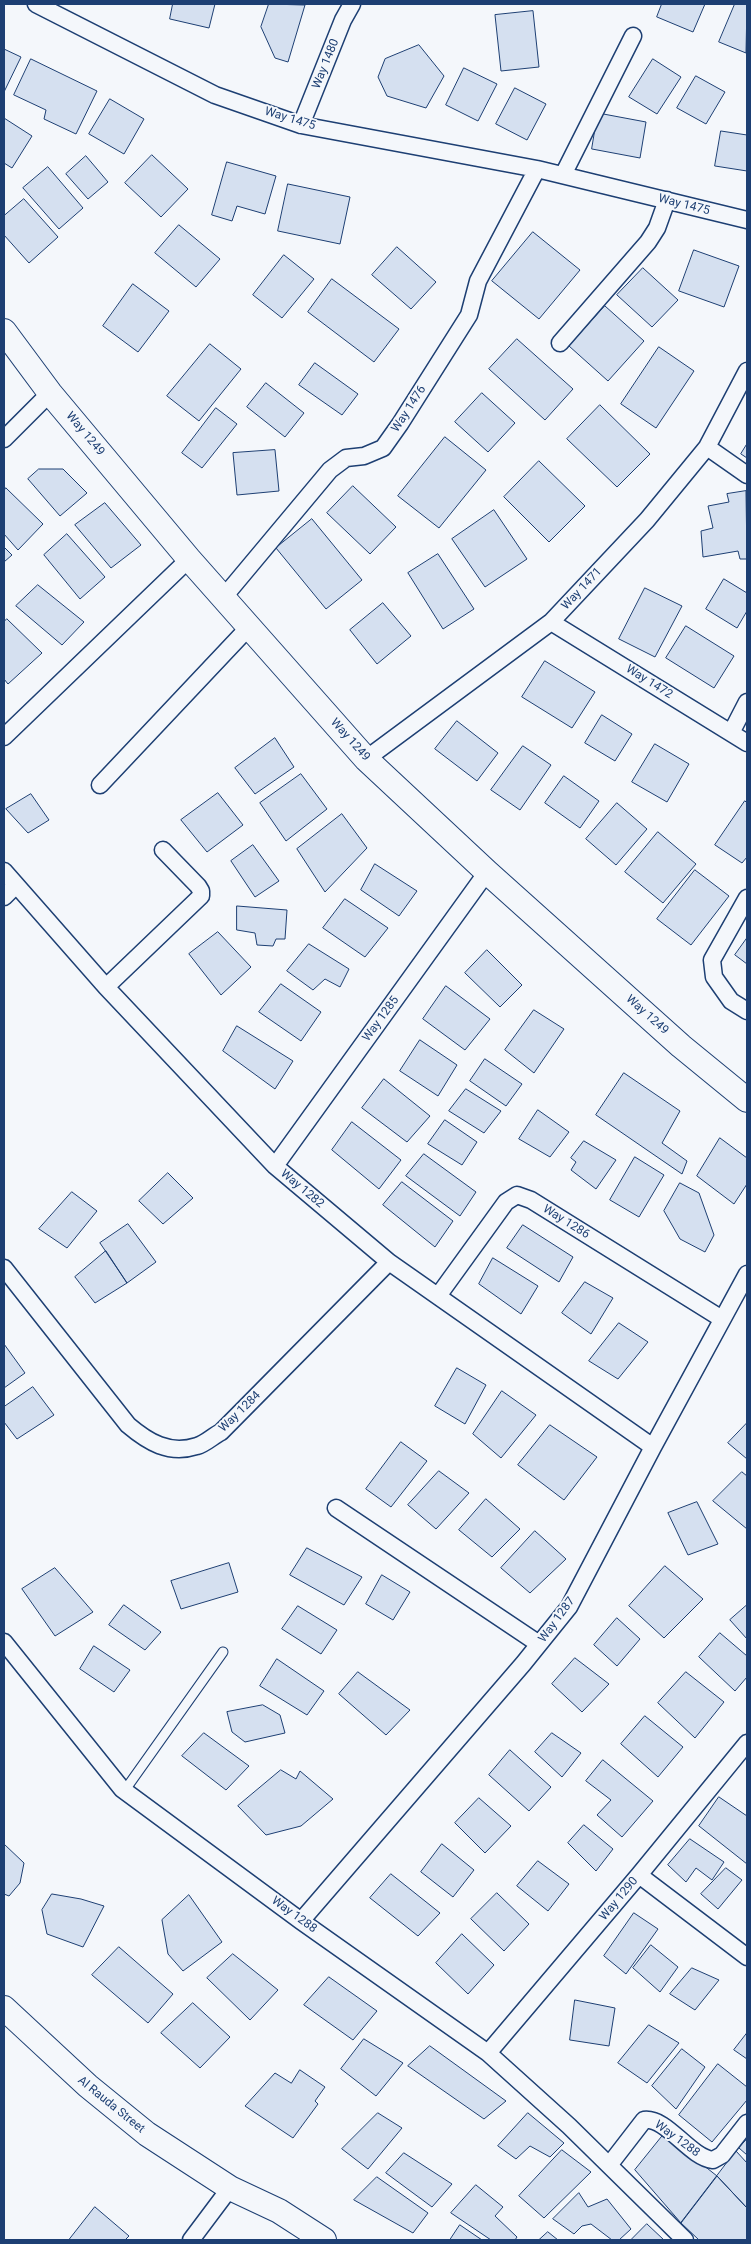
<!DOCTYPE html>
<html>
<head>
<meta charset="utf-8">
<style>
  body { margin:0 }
  #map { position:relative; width:751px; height:2244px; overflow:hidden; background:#f4f7fb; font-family:Roboto,sans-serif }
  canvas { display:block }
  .frame { position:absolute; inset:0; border:5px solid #1d3f73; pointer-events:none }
</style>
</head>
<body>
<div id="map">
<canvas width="751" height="2244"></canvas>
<div class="frame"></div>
</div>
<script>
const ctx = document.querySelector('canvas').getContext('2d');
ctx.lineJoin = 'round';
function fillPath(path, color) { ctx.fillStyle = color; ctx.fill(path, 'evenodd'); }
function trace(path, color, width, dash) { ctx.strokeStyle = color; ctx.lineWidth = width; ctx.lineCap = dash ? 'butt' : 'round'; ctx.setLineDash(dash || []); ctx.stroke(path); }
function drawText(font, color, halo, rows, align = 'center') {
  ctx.font = font + ' Roboto,sans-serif'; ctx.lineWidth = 4; ctx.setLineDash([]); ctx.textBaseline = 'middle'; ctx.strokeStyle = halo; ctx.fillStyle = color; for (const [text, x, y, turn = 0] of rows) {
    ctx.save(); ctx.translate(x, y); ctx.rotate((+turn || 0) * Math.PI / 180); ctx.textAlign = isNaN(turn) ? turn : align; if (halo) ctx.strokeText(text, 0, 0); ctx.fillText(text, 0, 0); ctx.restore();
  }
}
const building = new Path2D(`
  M173,4H215L209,28L170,19Z
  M269,4L305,5L288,62L275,58L261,27Z
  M662,4H705L693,32L657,17Z
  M735,4H747L746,53L719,42Z
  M533,11L539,67L501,71L495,15Z
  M419,45L444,76L426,108L387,96L378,77L385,59Z
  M4,49L21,57L4,92Z
  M31,59L97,91L76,134L44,119L46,110L14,95Z
  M653,59L681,77L657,114L629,97Z
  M464,68L497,84L478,121L446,105Z
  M696,76L725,92L706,124L677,108Z
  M515,88L546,104L527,140L496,124Z
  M110,99L144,119L124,154L89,134Z
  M598,113L646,122L640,158L592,149Z
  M4,118L32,136L12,168L4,163Z
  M721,131L747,135V171L715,166Z
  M152,155L188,189L161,217L125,183Z
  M86,156L108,182L88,199L66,174Z
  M227,162L276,176L265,214L237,206L232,221L212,215Z
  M48,167L83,208L59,229L23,188Z
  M288,184L350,197L340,244L278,231Z
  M24,199L58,237L29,263L4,235V216Z
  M179,225L220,259L196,287L155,253Z
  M533,232L580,270L539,319L492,281Z
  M397,247L436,282L411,309L372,275Z
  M694,250L739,266L724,307L679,291Z
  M284,255L314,279L282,318L253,295Z
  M643,268L678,300L652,327L617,295Z
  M332,279L399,329L374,362L308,312Z
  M133,284L169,311L138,352L103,326Z
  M605,306L644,341L608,381L569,346Z
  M517,339L573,389L545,420L489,369Z
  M210,344L241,369L199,421L167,396Z
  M659,347L694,371L656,428L621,404Z
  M315,363L358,394L342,415L299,385Z
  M266,383L304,413L285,437L247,407Z
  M482,393L515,423L488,452L455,422Z
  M600,405L650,454L617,487L567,439Z
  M216,408L237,424L202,468L182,453Z
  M445,437L486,470L439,528L398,496Z
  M747,444V458L741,454Z
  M275,450L279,491L237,495L233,453Z
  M539,461L585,506L549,542L504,497Z
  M39,469H63L87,493L60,516L28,479Z
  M353,486L396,527L370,554L327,513Z
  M6,488L43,524L18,550L4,534V491Z
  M746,491L747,559H740L738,551L703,557L701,531L713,528L708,506L729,502L727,494Z
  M105,503L141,545L111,568L75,525Z
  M494,510L527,559L485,587L452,539Z
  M312,519L362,580L326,609L276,548Z
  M67,534L105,577L80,599L44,555Z
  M4,547L12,555L4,562Z
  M438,554L474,609L443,629L408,573Z
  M724,579L747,593V611L737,628L706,609Z
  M38,585L84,622L62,645L16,606Z
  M645,588L682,606L655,657L619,639Z
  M383,603L411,636L377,664L350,630Z
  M7,619L42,653L8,684L4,679V622Z
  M686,626L734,656L714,688L666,658Z
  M545,661L595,692L572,728L522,697Z
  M602,715L632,734L615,761L585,743Z
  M457,721L498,753L477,781L435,749Z
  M275,738L294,767L255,794L235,768Z
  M655,744L689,764L667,802L632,782Z
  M523,746L551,765L520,810L491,790Z
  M301,774L327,809L286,841L260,803Z
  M564,776L599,801L580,828L545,803Z
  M218,793L243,825L207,852L181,820Z
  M31,794L49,820L28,833L6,809Z
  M745,801L747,803V857L742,863L715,845Z
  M617,803L647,829L616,865L586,839Z
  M342,814L367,848L325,892L297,849Z
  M658,832L696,864L663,903L625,872Z
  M253,845L279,881L255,897L231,861Z
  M375,864L417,891L399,916L361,890Z
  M695,870L729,896L691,945L657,919Z
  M345,899L388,928L365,957L323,928Z
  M237,906L287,910L285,939H276L273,946L257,945L255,933L237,930Z
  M218,932L251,967L221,995L189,954Z
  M747,938V964L735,955Z
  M309,944L349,969L340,987L325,979L313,990L287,971Z
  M487,950L522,985L500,1007L465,973Z
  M281,984L321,1012L301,1041L259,1012Z
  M446,986L490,1019L465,1050L423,1019Z
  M534,1010L564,1029L534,1073L505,1050Z
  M237,1026L293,1061L275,1089L223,1051Z
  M420,1040L457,1065L438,1096L400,1071Z
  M485,1059L522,1084L506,1106L470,1081Z
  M624,1073L680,1111L662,1143L687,1161L682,1174L596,1115Z
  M384,1079L430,1116L407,1142L362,1108Z
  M466,1089L501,1111L484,1133L449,1111Z
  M538,1110L569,1132L550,1157L519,1139Z
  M445,1120L477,1142L462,1165L428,1144Z
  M352,1122L401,1160L379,1189L332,1150Z
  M720,1138L747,1158V1184L734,1204L697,1176Z
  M584,1141L616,1160L596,1189L571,1170L576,1162L571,1158Z
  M424,1154L476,1192L460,1216L406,1176Z
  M635,1157L664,1175L639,1217L610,1200Z
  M168,1173L193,1198L163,1224L139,1201Z
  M402,1182L453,1221L435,1247L383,1205Z
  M680,1183L699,1193L714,1235L705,1252L680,1239L664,1211Z
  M72,1192L97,1211L67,1248L39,1229Z
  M128,1224L156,1262L127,1283L100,1243Z
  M523,1225L573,1257L559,1282L507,1248Z
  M106,1251L127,1283L95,1303L75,1277Z
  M493,1258L538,1286L521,1314L479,1284Z
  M585,1282L613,1298L591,1334L562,1313Z
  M619,1323L648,1342L618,1379L589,1361Z
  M4,1344L25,1373L4,1388Z
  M457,1368L486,1385L465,1424L435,1406Z
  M33,1387L54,1415L17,1439L4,1422V1407Z
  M502,1391L536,1415L501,1458L473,1434Z
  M747,1423V1459L728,1443Z
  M550,1425L597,1457L564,1500L518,1465Z
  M401,1442L427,1461L391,1507L366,1489Z
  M439,1471L469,1493L436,1529L408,1505Z
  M742,1472L747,1476V1529L713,1501Z
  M486,1499L520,1529L492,1557L459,1530Z
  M697,1502L718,1544L688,1555L668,1513Z
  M535,1531L566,1559L530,1593L501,1568Z
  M307,1548L362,1577L344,1605L290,1575Z
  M229,1563L238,1592L181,1609L171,1581Z
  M665,1566L703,1599L664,1638L629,1606Z
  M55,1568L93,1612L55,1636L22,1589Z
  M382,1575L410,1592L393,1620L366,1604Z
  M124,1605L161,1632L145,1650L109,1625Z
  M747,1605V1639L730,1620Z
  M298,1606L337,1630L321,1654L282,1629Z
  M617,1618L640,1639L617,1666L594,1645Z
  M720,1633L747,1656V1677L735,1691L699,1657Z
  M94,1646L130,1670L114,1692L80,1669Z
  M575,1658L609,1684L582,1712L552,1684Z
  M277,1659L324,1691L307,1715L260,1686Z
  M358,1672L410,1710L386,1735L339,1694Z
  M686,1672L724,1702L695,1738L658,1703Z
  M263,1705L280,1715L285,1733L245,1742L232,1732L227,1712Z
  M645,1716L683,1747L658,1777L621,1744Z
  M204,1733L249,1766L226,1790L182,1756Z
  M552,1733L581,1753L562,1777L535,1752Z
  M510,1750L551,1787L529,1811L489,1775Z
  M603,1760L653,1801L622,1837L597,1815L611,1800L586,1781Z
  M281,1770L296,1779L300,1771L333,1799L301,1826L266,1835L238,1806Z
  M719,1797L747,1816V1864L699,1826Z
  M479,1798L511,1826L485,1853L455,1823Z
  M584,1825L613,1849L596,1871L568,1843Z
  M690,1839L724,1862L712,1880L696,1868L686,1882L668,1865Z
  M4,1844L24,1863L20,1883L9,1896L4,1894Z
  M442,1844L474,1870L453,1897L421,1872Z
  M538,1861L569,1884L548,1911L517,1886Z
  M726,1868L742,1880L718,1909L701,1894Z
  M391,1874L440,1913L418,1936L370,1898Z
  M497,1893L529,1924L504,1951L471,1919Z
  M52,1894L81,1899L104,1906L83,1947L47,1934L42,1910Z
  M189,1895L222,1942L183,1971L168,1954L162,1920Z
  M634,1913L658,1929L626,1974L604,1956Z
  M462,1934L494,1965L468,1994L436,1963Z
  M651,1945L678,1967L660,1992L633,1968Z
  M119,1947L173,1994L148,2023L92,1975Z
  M233,1954L278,1990L250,2020L207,1978Z
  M692,1968L719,1980L695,2010L670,1994Z
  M329,1977L377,2011L353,2040L304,2005Z
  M575,2000L615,2008L609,2046L570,2040Z
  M193,2003L230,2037L200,2068L161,2033Z
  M649,2025L679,2043L647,2083L618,2063Z
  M747,2033V2059L734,2050Z
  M364,2039L403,2063L376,2096L341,2069Z
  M430,2046L506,2101L484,2119L408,2066Z
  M682,2049L705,2067L676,2109L652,2086Z
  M718,2064L747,2087V2100L712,2142L679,2115Z
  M300,2070L325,2087L315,2101L318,2104L293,2138L245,2106L275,2073L291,2083Z
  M378,2113L402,2128L368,2169L342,2149Z
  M528,2113L564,2143L550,2157L530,2146L516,2159L498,2146Z
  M664,2134L717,2176L681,2223L635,2170Z
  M747,2139V2155L739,2148Z
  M562,2150L591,2172L544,2218L519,2196Z
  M736,2151L747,2163V2208L717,2176Z
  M404,2153L452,2184L432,2207L386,2173Z
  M717,2176L747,2208V2240H699L681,2223Z
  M377,2177L428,2213L413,2233L354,2200Z
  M476,2185L503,2207L495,2216L517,2237L515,2240H491L451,2213Z
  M579,2193L588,2207L607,2199L631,2229L619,2240H612L591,2224L582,2226L574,2234L553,2219Z
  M95,2207L129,2236L125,2240H69Z
  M647,2224L664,2240H631Z
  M460,2225L482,2240H450Z
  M548,2232L558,2240H539Z`);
fillPath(building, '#d5e0f0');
trace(building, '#1d3f73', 1);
const lane = new Path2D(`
  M125,1790L223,1652`);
const street = new Path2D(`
  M36,4L215,95L301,125L537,169L747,220
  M301,125L343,20L352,4
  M563,175L633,36
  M560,343L648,242L657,228L667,200
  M4,439L50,393
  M707,447L747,475
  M223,598L330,470L346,458L364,456L383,448L400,424L469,315L478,281L537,169
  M551,622L747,743
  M731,733L747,702
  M4,737L189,559
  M366,759L551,622L647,520L707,447L747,371
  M100,785L249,627
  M4,871L106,987L275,1166L389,1262L653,1447
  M4,897L16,885
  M747,898L712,960L714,977L731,1001L747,1011
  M106,987L201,896V891L198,886L163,850
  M275,1166L487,872
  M4,1268L128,1425C148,1442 169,1455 197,1446C205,1444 213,1436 221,1432L389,1262
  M438,1296L506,1202L517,1195L531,1200L722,1319
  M336,1508L539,1644
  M4,1642L122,1789L301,1921L488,2053L569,2126L685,2240
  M639,1875L747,1957
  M301,1921L523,1664L569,1607L653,1447L747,1274
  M488,2053L639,1875L747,1743
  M610,2164L644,2120C667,2117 689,2157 713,2160L722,2155L747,2123
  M191,2240L230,2188`);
const secondary = new Path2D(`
  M4,331L50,393L189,559L366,759L487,872L681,1046L747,1100
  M4,2008L88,2086L147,2134L230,2188L279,2211L324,2240`);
trace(lane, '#1d3f73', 11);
trace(street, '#1d3f73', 19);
trace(secondary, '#1d3f73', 26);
trace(lane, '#f4f7fb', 9);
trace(street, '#f4f7fb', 16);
trace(secondary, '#f4f7fb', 24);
drawText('12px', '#1d3f73', '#f4f7fb', [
  ["Way 1480",326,64,-68],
  ["Way 1475",290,119,17],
  ["Way 1475",684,205,14],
  ["Way 1476",409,409,-57],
  ["Way 1249",85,434,50],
  ["Way 1471",582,589,-47],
  ["Way 1472",649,682,32],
  ["Way 1249",350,740,48],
  ["Way 1249",647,1015,42],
  ["Way 1285",381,1019,-54],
  ["Way 1282",302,1189,40],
  ["Way 1286",566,1222,32],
  ["Way 1284",240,1412,-44],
  ["Way 1287",557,1620,-54],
  ["Way 1290",619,1899,-50],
  ["Way 1288",294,1915,36],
  ["Al Rauda Street",111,2105,39],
  ["Way 1288",677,2139,36]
]);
</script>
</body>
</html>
